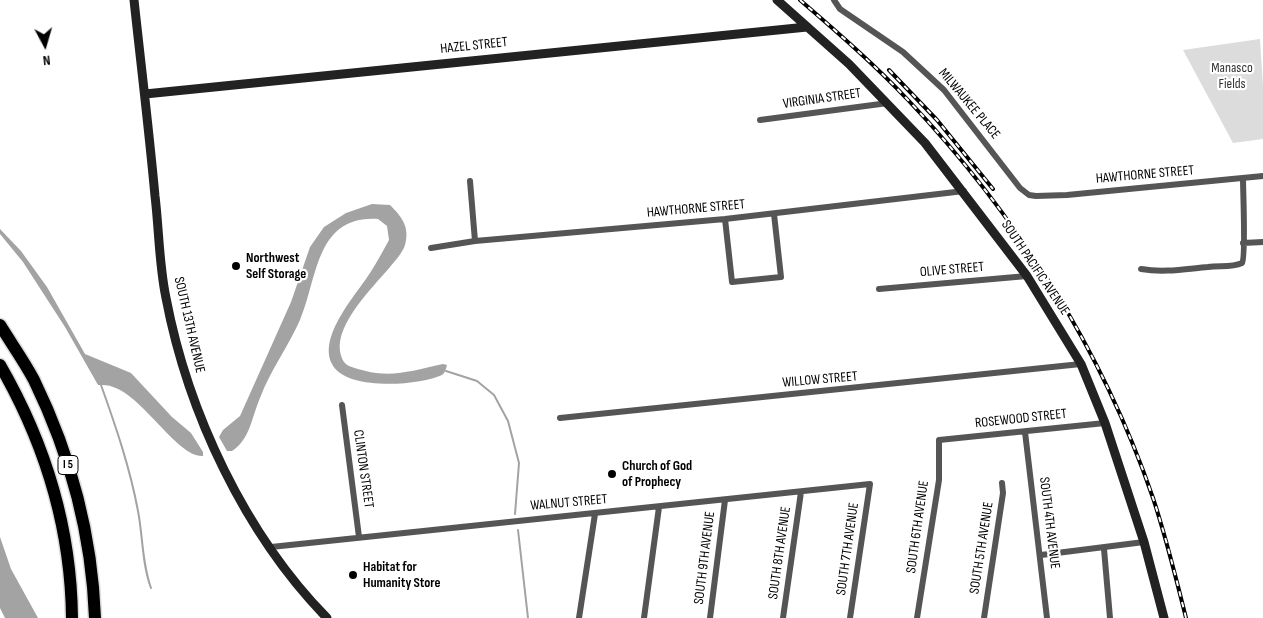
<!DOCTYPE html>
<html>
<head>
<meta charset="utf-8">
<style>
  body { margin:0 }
  #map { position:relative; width:1263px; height:618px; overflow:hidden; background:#fff; font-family:"Sofia Sans Condensed",sans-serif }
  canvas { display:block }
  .north { position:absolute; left:20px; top:20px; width:50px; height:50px; -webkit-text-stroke:4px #fff; paint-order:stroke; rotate:174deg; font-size:14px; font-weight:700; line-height:20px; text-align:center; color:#000 }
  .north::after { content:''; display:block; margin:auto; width:18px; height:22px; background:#000; clip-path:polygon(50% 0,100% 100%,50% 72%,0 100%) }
</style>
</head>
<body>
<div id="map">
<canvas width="1263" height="618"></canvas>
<div class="north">N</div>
</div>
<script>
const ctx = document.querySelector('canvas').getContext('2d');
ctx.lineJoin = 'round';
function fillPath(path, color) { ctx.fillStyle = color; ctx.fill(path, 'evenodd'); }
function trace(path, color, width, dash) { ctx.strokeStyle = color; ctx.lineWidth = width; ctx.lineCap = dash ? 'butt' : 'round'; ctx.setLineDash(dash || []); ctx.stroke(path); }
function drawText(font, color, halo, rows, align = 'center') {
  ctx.font = font + ' "Sofia Sans Condensed",sans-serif'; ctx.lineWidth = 4.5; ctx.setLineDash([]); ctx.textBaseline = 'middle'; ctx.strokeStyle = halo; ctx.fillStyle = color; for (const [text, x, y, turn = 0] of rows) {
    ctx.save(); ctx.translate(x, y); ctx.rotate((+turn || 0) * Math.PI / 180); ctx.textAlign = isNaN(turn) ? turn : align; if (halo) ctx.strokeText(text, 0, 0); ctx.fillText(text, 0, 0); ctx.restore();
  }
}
fillPath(new Path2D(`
  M1260,39L1263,86V139L1233,143L1183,50Z`), '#dcdcdc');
fillPath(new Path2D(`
  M372,204L390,205C402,217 410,227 405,245C403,252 395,261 390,267C373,287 336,323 340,351C341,357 343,363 349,366C387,380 406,372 443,364L447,365C446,369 445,373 442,375C419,386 345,391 332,364C318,336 356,295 370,273C377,262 383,251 389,240L387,226L378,219C315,215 318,279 300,320C288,347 270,371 260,398C252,416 250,440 232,451H227L219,437L223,430L240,416L291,302L310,247L324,227L346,213Z
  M0,229L21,251L47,287L85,354L131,373L172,417L191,433L203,452V456C178,458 143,396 113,387C109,385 103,385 98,385L65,327L23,262L0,234Z
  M0,537L11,569L38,618H5L0,608Z`), '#a3a3a3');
trace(new Path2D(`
  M446,371L477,381L494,395L508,421L519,463L515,514
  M101,385C116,427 130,468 138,511C143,537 142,564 151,588
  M518,530L528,618`), '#a3a3a3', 2);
const highway = new Path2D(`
  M0,325C11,343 24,361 34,380C70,454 92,536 95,618
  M0,365C45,443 71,528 72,618`);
trace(highway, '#dbdbdb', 15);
trace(new Path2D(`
  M834,0L840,9L903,52L944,90L1020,188L1029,195L1036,196L1067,195L1263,176
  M760,120L888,103
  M470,181L475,241
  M725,219L732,282L781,277L774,214
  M1243,243L1263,242
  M431,248L475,241L725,219L964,191
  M1141,269C1164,273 1185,269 1208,267C1219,265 1231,268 1242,263C1246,258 1243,191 1243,179
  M879,289L1027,276
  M342,405L359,537
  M560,418L1081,364
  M1025,432L1047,618
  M271,547L870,484L850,618
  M1104,549L1110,618
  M1041,555L1144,542
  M579,618L595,514
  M644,618L659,507
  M710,618L725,500
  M783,618L801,492
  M917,618L939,480V440L1105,423
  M984,618L1003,493L1002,483`), '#555', 6);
trace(new Path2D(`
  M134,0C141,65 149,130 155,196C159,229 159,265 166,298C188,413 245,534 327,618
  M777,0L849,64L925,143L1027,276L1081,364L1105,423L1144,542L1164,618
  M145,94L807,27`), '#222', 9);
trace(highway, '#000', 12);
const rail = new Path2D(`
  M800,0C837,32 874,64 908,100C1015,213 1102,349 1153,498C1166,537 1176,578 1186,618
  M889,70L937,120L993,189`);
trace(rail, '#000', 4);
trace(rail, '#fff', 2, [5.5]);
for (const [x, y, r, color] of [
  [236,266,5,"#000"],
  [612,474,5,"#000"],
  [353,575,5,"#000"]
]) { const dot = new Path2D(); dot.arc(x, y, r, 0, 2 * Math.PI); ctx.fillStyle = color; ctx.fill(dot); trace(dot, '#fff', 2); }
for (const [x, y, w] of [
  [68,465,20]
]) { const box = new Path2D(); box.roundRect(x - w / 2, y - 9.5, w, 19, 4); ctx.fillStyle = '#fff'; ctx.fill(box); trace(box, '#000', 1); }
drawText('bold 12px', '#000', null, [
  ["I 5",68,465]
]);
drawText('14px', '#000', '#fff', [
  ["HAZEL STREET",474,46,-6],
  ["VIRGINIA STREET",822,99,-8],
  ["MILWAUKEE PLACE",969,104,50],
  ["HAWTHORNE STREET",1145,175,-5],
  ["HAWTHORNE STREET",696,209,-5],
  ["SOUTH PACIFIC AVENUE",1035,268,56],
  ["OLIVE STREET",952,270,-5],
  ["SOUTH 13TH AVENUE",189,325,77],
  ["WILLOW STREET",820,380,-5],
  ["ROSEWOOD STREET",1021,419,-6],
  ["CLINTON STREET",363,469,82],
  ["WALNUT STREET",569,503,-5],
  ["SOUTH 4TH AVENUE",1049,523,83],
  ["SOUTH 6TH AVENUE",918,527,-82],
  ["SOUTH 5TH AVENUE",982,548,-81],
  ["SOUTH 7TH AVENUE",848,549,-82],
  ["SOUTH 8TH AVENUE",780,553,-82],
  ["SOUTH 9TH AVENUE",705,558,-83]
]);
drawText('14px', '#333', '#fff', [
  ["Manasco",1232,68],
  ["Fields",1232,84]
]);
drawText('bold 14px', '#000', '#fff', [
  ["Northwest",246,258],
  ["Self Storage",246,274],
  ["Church of God",622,466],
  ["of Prophecy",622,482],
  ["Habitat for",363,567],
  ["Humanity Store",363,583]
], 'left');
</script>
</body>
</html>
